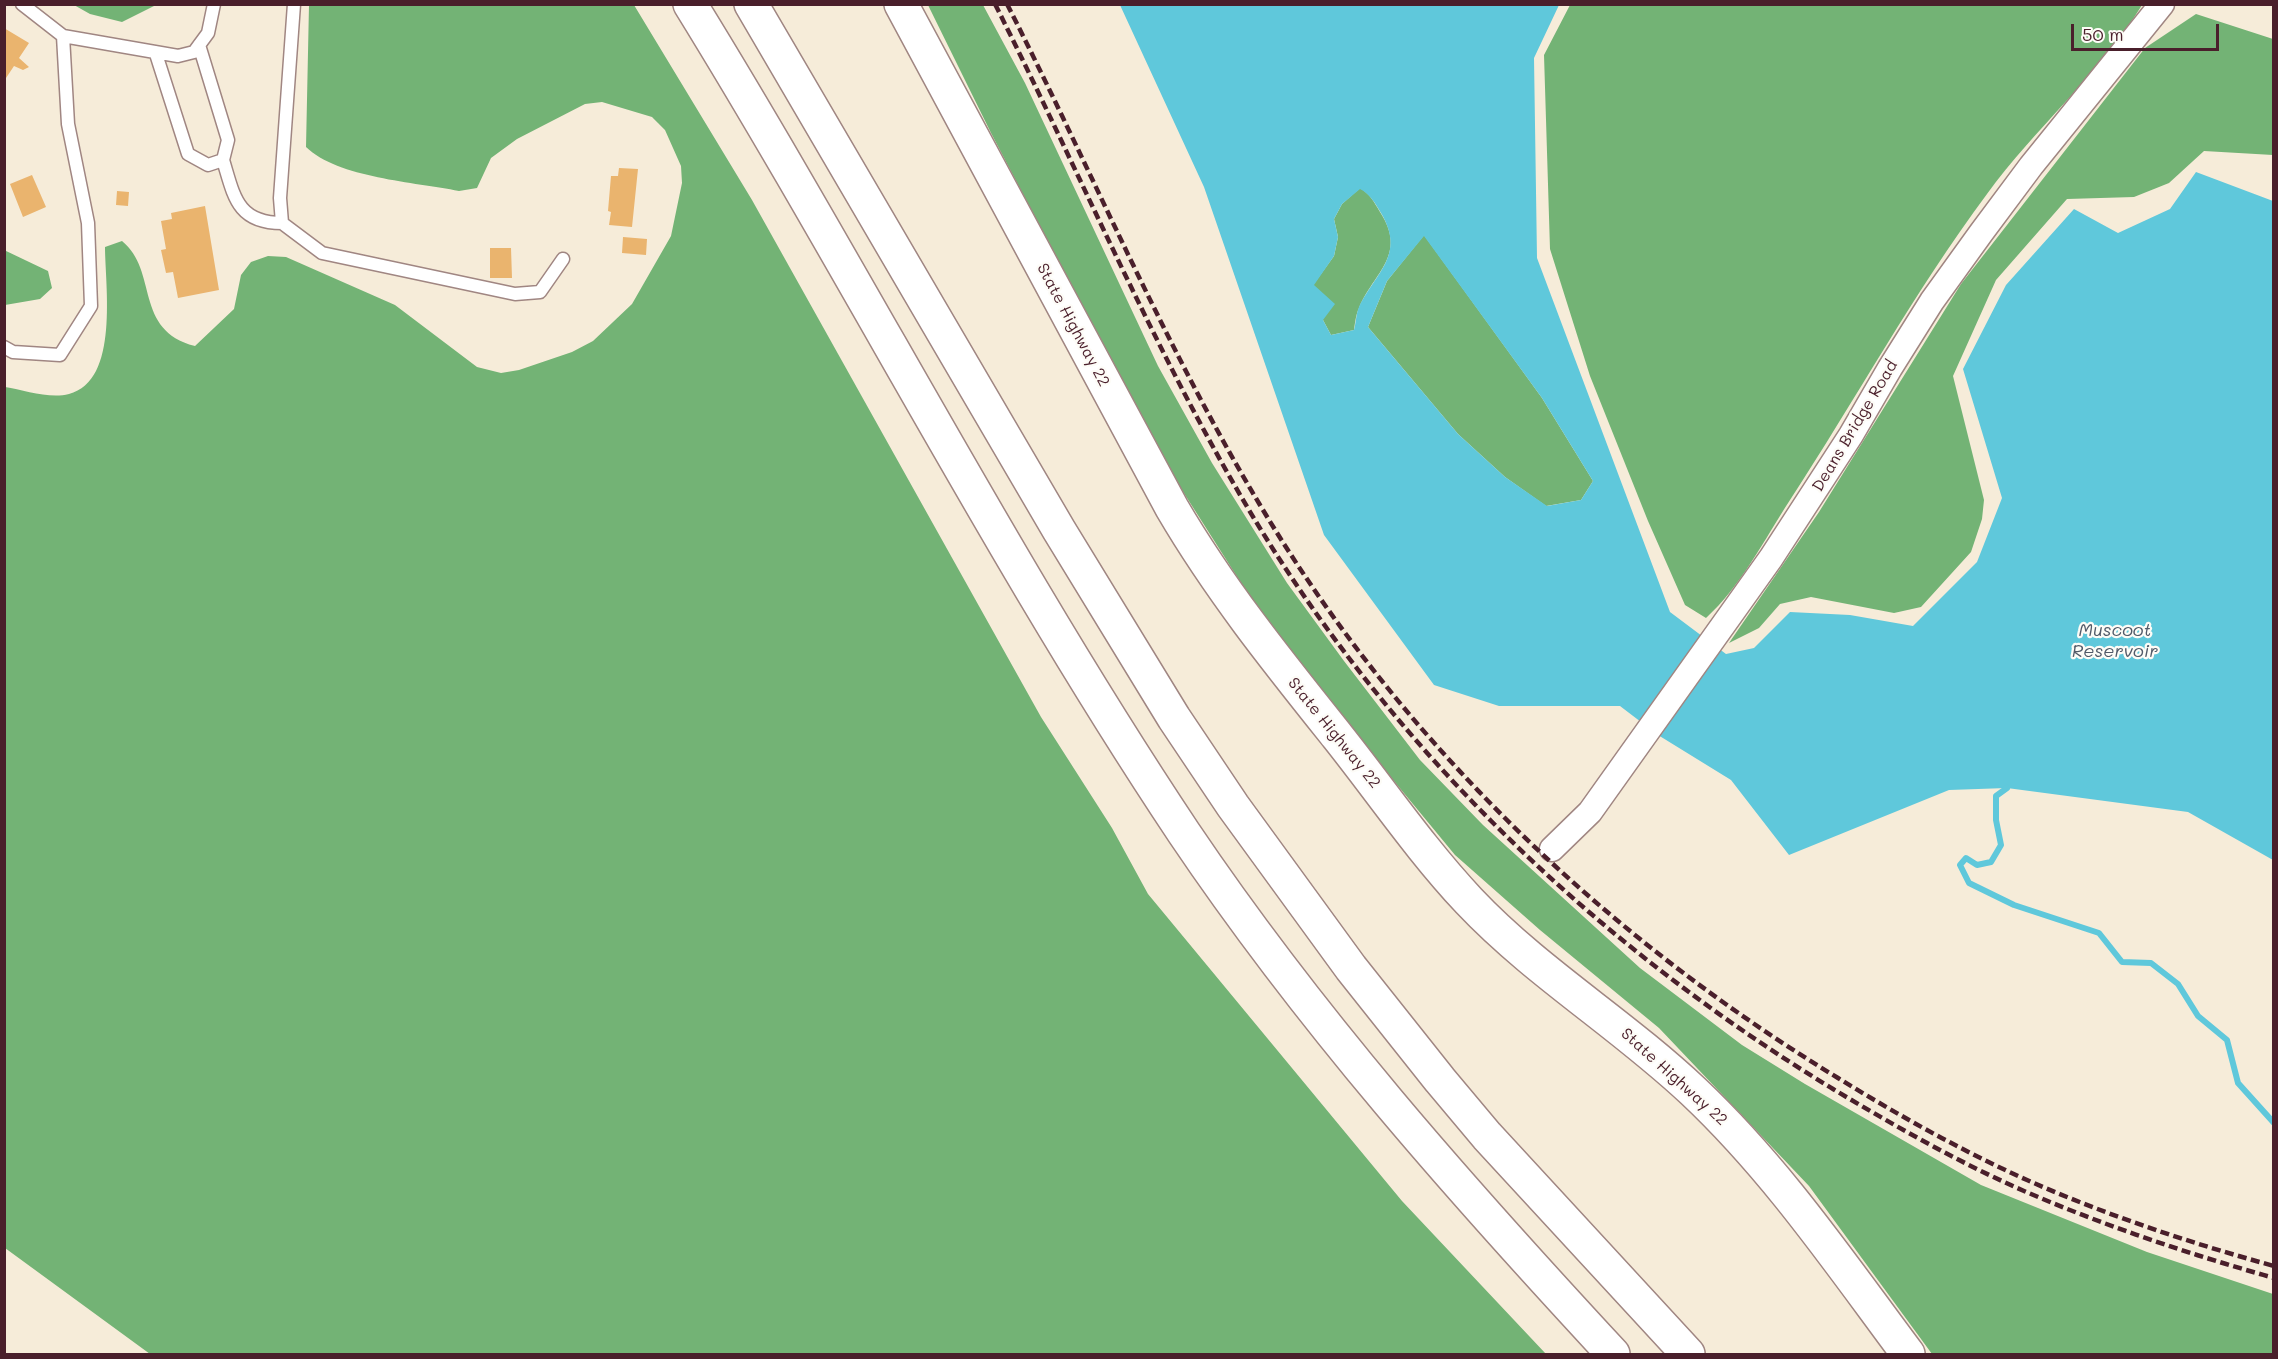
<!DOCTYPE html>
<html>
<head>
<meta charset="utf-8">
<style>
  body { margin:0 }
  #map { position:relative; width:2278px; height:1359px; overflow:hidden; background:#f6ecd9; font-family:Mali,sans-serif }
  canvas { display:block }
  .frame { position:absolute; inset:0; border:6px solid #4a1f2b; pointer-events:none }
  .scale { position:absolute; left:2071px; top:24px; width:148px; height:27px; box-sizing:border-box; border:3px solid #4a1f2b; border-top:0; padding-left:8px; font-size:18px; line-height:21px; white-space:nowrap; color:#4a1f2b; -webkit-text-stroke:4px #fdfcf7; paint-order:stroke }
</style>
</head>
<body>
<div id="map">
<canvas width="2278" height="1359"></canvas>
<div class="frame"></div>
<div class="scale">50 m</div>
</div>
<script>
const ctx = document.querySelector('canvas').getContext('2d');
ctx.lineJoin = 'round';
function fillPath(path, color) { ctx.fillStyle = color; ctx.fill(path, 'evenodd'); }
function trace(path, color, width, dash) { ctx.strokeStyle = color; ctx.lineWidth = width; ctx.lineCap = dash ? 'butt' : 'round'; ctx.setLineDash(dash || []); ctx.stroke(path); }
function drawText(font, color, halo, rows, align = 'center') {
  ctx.font = font + ' Mali,sans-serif'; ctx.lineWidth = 4.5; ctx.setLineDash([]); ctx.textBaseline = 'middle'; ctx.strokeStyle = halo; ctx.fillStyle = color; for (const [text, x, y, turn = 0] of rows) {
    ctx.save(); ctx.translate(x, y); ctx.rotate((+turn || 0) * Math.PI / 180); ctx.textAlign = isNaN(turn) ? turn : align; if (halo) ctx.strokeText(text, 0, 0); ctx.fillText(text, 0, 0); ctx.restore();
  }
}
fillPath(new Path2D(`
  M74,5H156L122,22L90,14Z
  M309,5H634L752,200L1041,717L1112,828L1148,894L1402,1201L1546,1354H150L5,1248V387C24,390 49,399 69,394C120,381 105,285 105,247L122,241C159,271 133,330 195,346L234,309L241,275L251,262L268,256L286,257L395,305L477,367L501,373L519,370L572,352L593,341L632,304L671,236L682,183L681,166L665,130L652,117L602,102L585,104L517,139L491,158L477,188L459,191C415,182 338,178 306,147Z
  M928,5H983L1025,83L1158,366L1212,463L1287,583L1344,661L1420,760L1483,825L1640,968L1742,1045L1805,1084L1981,1185L2147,1252L2273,1294V1354H1932L1809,1186L1659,1028L1540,930L1455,855L1276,638L1180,487L1122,384L991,133Z
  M1570,5H2142C2099,75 2035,128 1987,194C1914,292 1856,399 1790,500C1764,540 1741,586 1706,618L1685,605L1648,521L1590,376L1550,249L1544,55Z
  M2196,14L2273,39V155L2204,151L2169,183L2134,197L2067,199L1996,280L1953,376L1984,500L1982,519L1971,552L1921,607L1894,613L1811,597L1780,604L1759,628L1729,643L1819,512L1961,284L2145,48Z
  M1360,188C1370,194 1374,202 1380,212C1408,255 1374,272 1359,308C1356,314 1355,323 1354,330L1331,335L1323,320L1313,285L1334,256L1338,237L1334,219L1342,204Z
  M1424,235L1542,398L1593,481L1581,500L1546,506L1505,477L1458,434L1368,327L1387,281Z
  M4,250L48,271L52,288L40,299L5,305Z`), '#73b375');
fillPath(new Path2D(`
  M1120,5H1559L1534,58L1537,258L1670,612L1726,654L1754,648L1790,612L1850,615L1913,626L1977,562L2002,498L1963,369L2006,285L2074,209L2118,233L2170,209L2196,172L2273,201V860L2188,812L2007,788L1949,790L1789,855L1731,780L1658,735L1620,706H1499L1434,685L1324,535L1204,187ZM1360,189C1370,194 1375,203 1381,213C1406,255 1376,272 1359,307C1356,314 1356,323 1354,330L1331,335L1323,320L1335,304L1314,285L1334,256L1338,237L1334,219L1342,204ZM1424,236L1542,398L1593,481L1581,500L1547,506L1505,477L1458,434L1368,327L1387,281Z`), '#5fc8db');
trace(new Path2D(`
  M2007,788L1996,796V820L2001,845L1991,862L1977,865L1966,858L1960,865L1969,883L2014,905L2099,933L2122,962L2151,963L2178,984L2198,1016L2227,1040L2238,1083L2274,1123`), '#5fc8db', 6);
fillPath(new Path2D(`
  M4,28L29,43L19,58L29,67L23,70L14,66L4,81Z
  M619,168L638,169L632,227L609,225L611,212L608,211L611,176H618Z
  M32,175L46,207L23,217L10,184Z
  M117,191L129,192L128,206L116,205Z
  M205,206L219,290L178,298L173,272L166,273L161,250L166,249L161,221L172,219L171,213Z
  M623,237L647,239L646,255L622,253Z
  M490,248H511L512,278H490Z`), '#eab46e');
const lane = new Path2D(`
  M22,4L63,36L178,56L194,52L208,33L214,4
  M156,54L188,154L208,165L223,160L228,140L199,45
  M223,160C234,196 237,223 282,223L280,198L294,4
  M282,223L322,253L515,294L540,292L563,259
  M4,347L13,352L60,355L91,306L88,223L68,124L63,36`);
const street = new Path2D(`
  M1552,849L1590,812L1771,558L1851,435L1890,368L1932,301L1981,233L2031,166L2162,4`);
const secondary = new Path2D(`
  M901,4L1172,508C1220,590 1278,662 1338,737C1381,791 1421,850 1469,901C1536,972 1622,1024 1693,1091C1776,1169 1840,1263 1908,1354`);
const highway = new Path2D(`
  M690,4C859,278 1005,565 1184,833C1310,1020 1460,1189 1613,1354
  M751,4L1059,530L1174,718L1233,806L1351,968L1440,1080L1487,1136L1688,1354`);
trace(lane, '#a08682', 15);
trace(street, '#a08682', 27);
trace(secondary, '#a08682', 36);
trace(highway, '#a08682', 36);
trace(new Path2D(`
  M2273,4L2274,5`), '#a08682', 4, [4.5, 4.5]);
trace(lane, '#fff', 12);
trace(street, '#fff', 24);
trace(secondary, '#fff', 33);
trace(highway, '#fff', 33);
trace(new Path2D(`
  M995,4C1080,173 1153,348 1249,510C1391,749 1596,945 1833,1089C1895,1126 1958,1162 2024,1191C2105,1226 2189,1254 2274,1278
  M1007,4C1092,171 1164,345 1260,505C1401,742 1603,935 1838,1078C1898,1115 1962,1151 2027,1180C2106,1215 2190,1243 2274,1266`), '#4a1f2b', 4.5, [9, 4.5]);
drawText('16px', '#4a1f2b', '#fdfcf7', [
  ["State Highway 22",1073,325,62],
  ["Deans Bridge Road",1855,426,-59],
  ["State Highway 22",1334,733,51],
  ["State Highway 22",1674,1077,42]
]);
drawText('italic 18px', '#515a69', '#fdfcf7', [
  ["Muscoot",2115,630],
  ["Reservoir",2115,651]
]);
</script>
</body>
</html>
